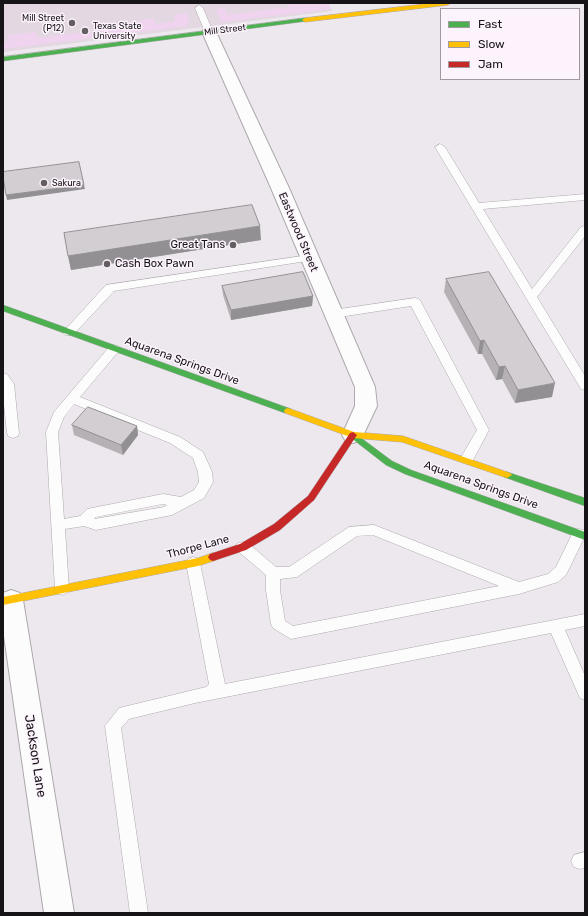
<!DOCTYPE html>
<html>
<head>
<meta charset="utf-8">
<style>
  body { margin:0 }
  #map { position:relative; width:588px; height:916px; overflow:hidden; background:#ede8ed; font-family:Rubik,sans-serif }
  canvas { display:block }
  .frame { position:absolute; inset:0; border:4px solid #171417; pointer-events:none }
  .legend { position:absolute; left:440px; top:8px; width:140px; height:72px; box-sizing:border-box; background:#fdf3fc; border:1px solid #a19aa0; margin:0; padding:5px 7px; list-style:none; font-size:12px; color:#171417 }
  .legend li { display:flex; align-items:center; gap:8px; height:20px }
  .legend b { width:20px; border:1px solid #a19aa0 }
</style>
</head>
<body>
<div id="map">
<canvas width="588" height="916"></canvas>
<div class="frame"></div>
<ul class="legend">
<li><b style="height:5px;background:#4caf50"></b>Fast</li>
<li><b style="height:5px;background:#ffc107"></b>Slow</li>
<li><b style="height:5px;background:#c62828"></b>Jam</li>
</ul>
</div>
<script>
const ctx = document.querySelector('canvas').getContext('2d');
ctx.lineJoin = 'round';
function fillPath(path, color) { ctx.fillStyle = color; ctx.fill(path, 'evenodd'); }
function trace(path, color, width, dash) { ctx.strokeStyle = color; ctx.lineWidth = width; ctx.lineCap = dash ? 'butt' : 'round'; ctx.setLineDash(dash || []); ctx.stroke(path); }
function drawText(font, color, halo, rows, align = 'center') {
  ctx.font = font + ' Rubik,sans-serif'; ctx.lineWidth = 3; ctx.setLineDash([]); ctx.textBaseline = 'middle'; ctx.strokeStyle = halo; ctx.fillStyle = color; for (const [text, x, y, turn = 0] of rows) {
    ctx.save(); ctx.translate(x, y); ctx.rotate((+turn || 0) * Math.PI / 180); ctx.textAlign = isNaN(turn) ? turn : align; if (halo) ctx.strokeText(text, 0, 0); ctx.fillText(text, 0, 0); ctx.restore();
  }
}
fillPath(new Path2D(`
  M3,3H328L332,11L3,52Z`), '#e3d8e2');
fillPath(new Path2D(`
  M287,3H328L331,9L222,22L216,12L218,9L224,8L228,15L289,7Z
  M187,13L189,19L187,26L3,49V42L9,41L8,35L36,32L38,38L141,25L140,20L154,18L156,24L175,21L173,15Z`), '#efd3ef');
const lane = new Path2D(`
  M199,5L203,8L213,32L212,34L209,35L205,32L195,8Z
  M440,144L445,147L479,203L585,194V200L483,209L532,289L581,227L585,226V236L537,297L585,376V390L581,389L435,147Z
  M309,255L313,256L315,258L313,260L114,291L73,335H65L63,332L106,285Z
  M415,298L419,299L421,302L489,430L472,462L467,464L462,462L460,459L477,430L411,306L333,318L329,317L327,314L329,311L333,310Z
  M114,345L118,346L120,349L118,352L80,397L180,437L203,452L212,472L213,482L204,498L172,515L96,530L84,526L65,529L69,589L67,593L62,595L57,593L55,589L46,432L54,412L110,346ZM74,404L170,443L193,458L198,472L199,482L194,490L181,497L163,494L92,508L87,509L80,516L64,519L58,432L64,417ZM163,504L167,505L164,507L94,519L96,517Z
  M3,373L7,374L14,384L19,433L18,436L13,438L8,436L7,433L3,396Z
  M374,525L519,582L548,574L556,567L574,530L579,529L584,530L585,536L566,575L558,582L519,594L291,639L273,628L271,624L266,590V575L238,551L236,547L238,543L243,542L248,543L276,567H289L349,527ZM373,535L499,586L293,626L285,621L280,590V579L297,577L357,536Z
  M193,557L198,559L200,563L225,684L585,614V626L565,630L585,676V700L580,698L551,633L195,703L129,719L121,728L148,913H130L105,726L119,708L206,687L209,684L186,563L188,559Z
  M585,852V868L580,869L574,867L571,861L574,855Z`);
const street = new Path2D(`
  M209,28L214,29L216,32L289,188L375,387L377,406L361,440L353,443L345,440L342,435L355,406V387L271,188L202,32L204,29Z
  M11,590L20,593L23,600L74,913H44L3,629V593Z`);
const fast = new Path2D(`
  M305,18L308,20L307,21L3,61V57Z
  M3,305L291,409L292,411L291,413H285L3,311Z
  M353,432L392,461L411,470L585,532V540L405,474L386,465L350,437L349,435L350,433Z
  M507,472L585,498V506L504,477L502,475L504,473Z`);
const slow = new Path2D(`
  M433,3H451L448,5L305,22L302,20L305,18Z
  M288,408L354,432L403,436L510,473L512,475L507,478L402,442L353,438L285,413L284,411L285,409Z
  M213,553L216,554L218,557L216,560L198,566L3,605V597L198,558Z`);
const jam = new Path2D(`
  M353,432L357,435L314,500L280,530L246,550L213,561L210,560L208,557L210,554L240,544L274,524L308,496L350,433Z`);
trace(lane, '#ada9ad', 1);
trace(street, '#ada9ad', 2);
trace(fast, '#ada9ad', 1);
trace(slow, '#ada9ad', 1);
trace(jam, '#ada9ad', 1);
fillPath(lane, '#fcfcfc');
fillPath(street, '#fcfcfc');
fillPath(fast, '#4caf50');
fillPath(slow, '#ffc107');
fillPath(jam, '#c62828');
fillPath(new Path2D(`
  M64,233L261,240L71,270Z
  M446,279L552,397L515,403L502,379L496,380L482,354H478L444,292Z
  M222,286L313,296L312,306L231,320L223,295Z
  M72,425L137,426L138,435L123,455L74,435Z`), '#b5b1b5');
fillPath(new Path2D(`
  M84,185L85,189L7,200L6,195Z
  M260,226L261,240L71,270L68,256Z
  M313,296L312,306L231,320V310Z
  M484,340L482,354H478L480,341Z
  M505,366L502,379L496,380L499,367Z
  M555,383L552,397L515,403L518,390Z
  M137,426L138,435L123,455L121,445Z`), '#939093');
const building = new Path2D(`
  M79,162L84,185L6,195L3,177V172Z
  M252,205L260,226L68,256L64,233Z
  M303,272L313,296L231,310L222,286Z
  M489,272L555,383L518,390L505,366L499,367L484,340L480,341L446,279Z
  M88,407L137,426L121,445L72,425Z`);
fillPath(building, '#d2ced2');
trace(building, '#939093', 1);
for (const [x, y, r, color] of [
  [72,23,4,"#625e62"],
  [85,31,4,"#625e62"],
  [44,183,4,"#625e62"],
  [233,245,4,"#625e62"],
  [107,264,4,"#625e62"]
]) { const dot = new Path2D(); dot.arc(x, y, r, 0, 2 * Math.PI); ctx.fillStyle = color; ctx.fill(dot); trace(dot, '#fdf3fc', 1.5); }
drawText('9px', '#171417', '#fdf3fc', [
  ["Mill Street",64,18,"right"],
  ["(P12)",64,28,"right"],
  ["Texas State",93,26],
  ["University",93,36],
  ["Sakura",52,183]
], 'left');
drawText('9px', '#171417', '#fdf3fc', [
  ["Mill Street",225,30,-7]
]);
drawText('11px', '#171417', '#fdf3fc', [
  ["Eastwood Street",298,232,67],
  ["Aquarena Springs Drive",182,361,20],
  ["Aquarena Springs Drive",481,485,20],
  ["Thorpe Lane",198,547,-15]
]);
drawText('11px', '#171417', '#fdf3fc', [
  ["Great Tans",225,245],
  ["Cash Box Pawn",115,264,"left"]
], 'right');
drawText('13px', '#171417', '#fdf3fc', [
  ["Jackson Lane",35,756,81]
]);
</script>
</body>
</html>
